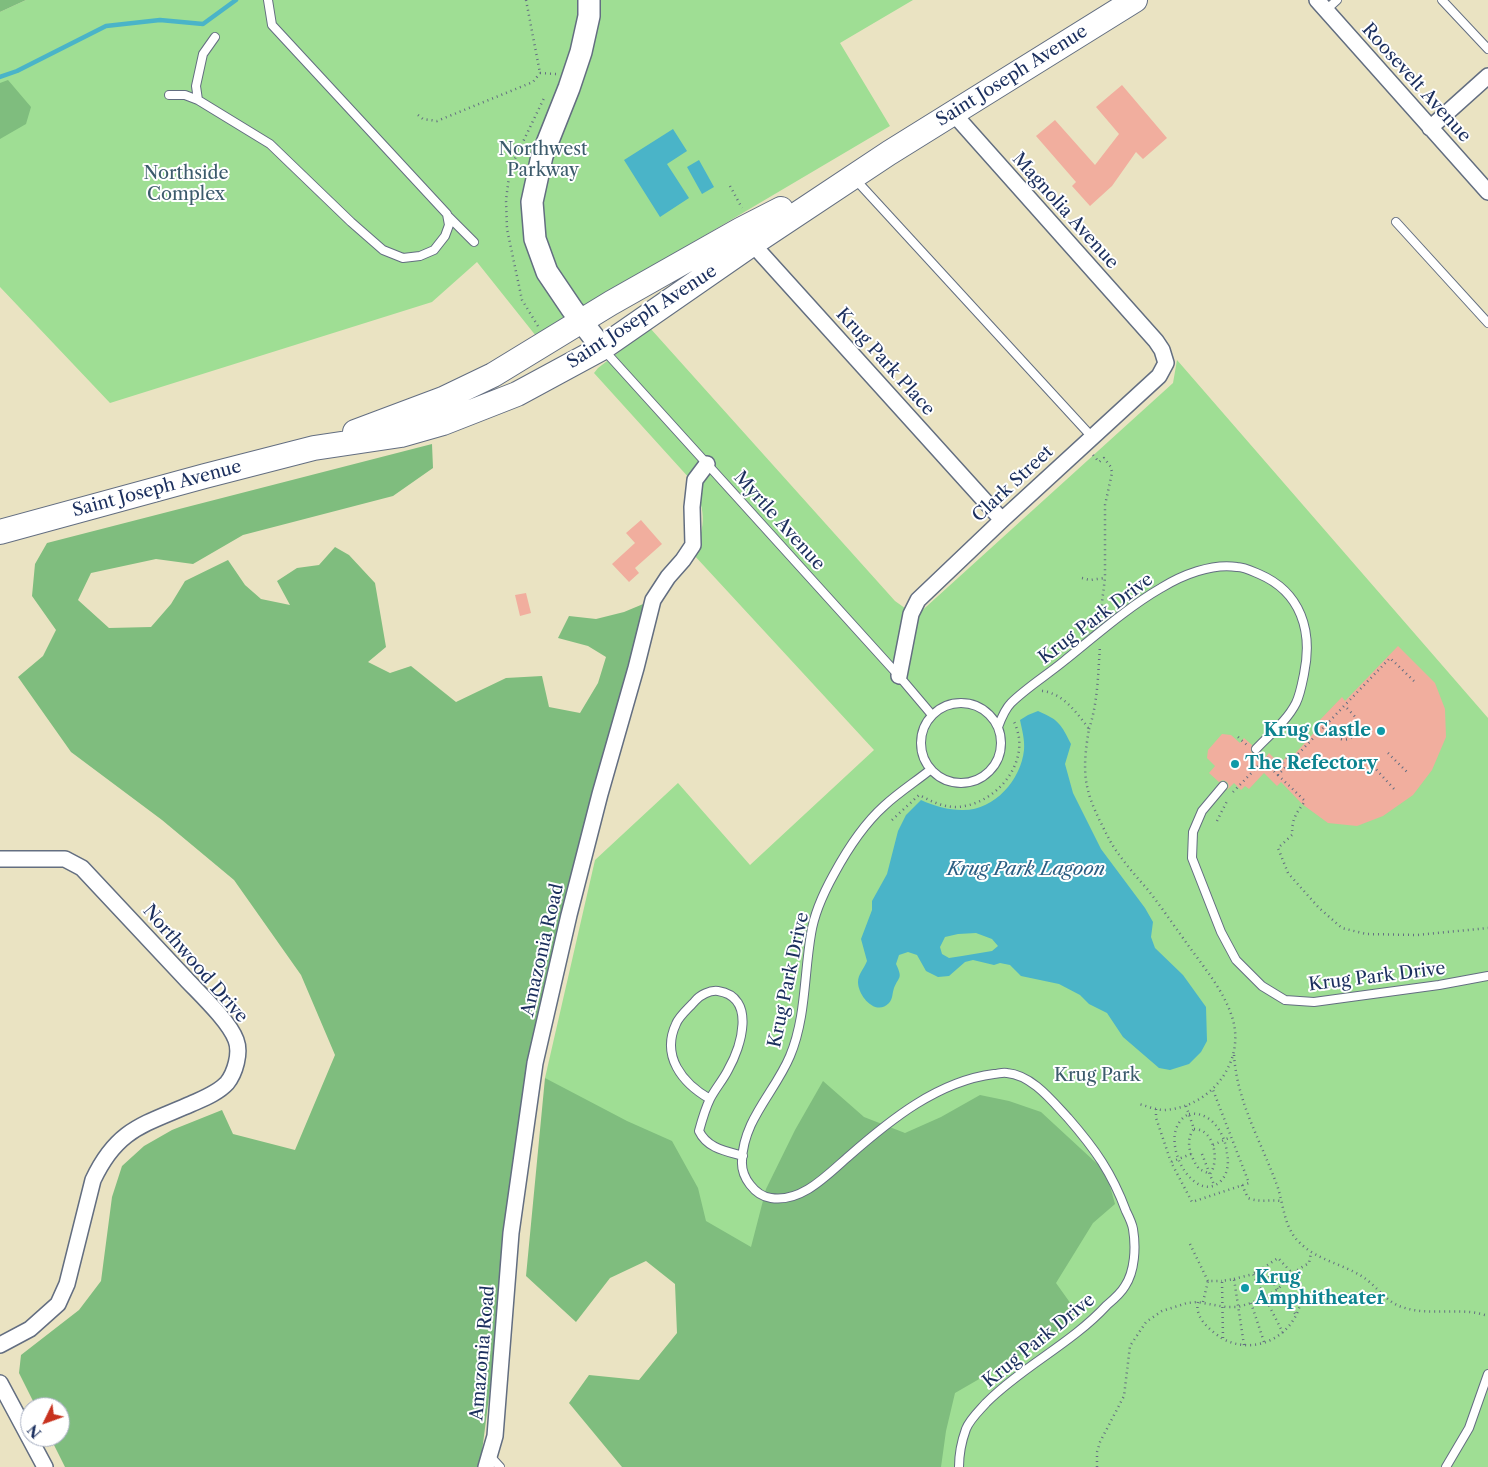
<!DOCTYPE html>
<html>
<head>
<meta charset="utf-8">
<style>
  body { margin:0 }
  #map { position:relative; width:1488px; height:1467px; overflow:hidden; background:#eae3c2; font-family:"Libre Caslon Text",serif }
  canvas { display:block }
  .north { position:absolute; left:20px; top:1397px; width:50px; height:50px; box-sizing:border-box; background:#fff; border:1px solid #a4acbf; border-radius:50%; rotate:228deg; font-size:14px; font-weight:700; line-height:20px; text-align:center; color:#1b2f5e }
  .north::after { content:''; display:block; margin:auto; width:18px; height:22px; background:#c8321e; clip-path:polygon(50% 0,100% 100%,50% 72%,0 100%) }
</style>
</head>
<body>
<div id="map">
<canvas width="1488" height="1467"></canvas>
<div class="north">N</div>
</div>
<script>
const ctx = document.querySelector('canvas').getContext('2d');
ctx.lineJoin = 'round';
function fillPath(path, color) { ctx.fillStyle = color; ctx.fill(path, 'evenodd'); }
function trace(path, color, width, dash) { ctx.strokeStyle = color; ctx.lineWidth = width; ctx.lineCap = dash ? 'butt' : 'round'; ctx.setLineDash(dash || []); ctx.stroke(path); }
function drawText(font, color, halo, rows, align = 'center') {
  ctx.font = font + ' "Libre Caslon Text",serif'; ctx.lineWidth = 4; ctx.setLineDash([]); ctx.textBaseline = 'middle'; ctx.strokeStyle = halo; ctx.fillStyle = color; for (const [text, x, y, turn = 0] of rows) {
    ctx.save(); ctx.translate(x, y); ctx.rotate((+turn || 0) * Math.PI / 180); ctx.textAlign = isNaN(turn) ? turn : align; if (halo) ctx.strokeText(text, 0, 0); ctx.fillText(text, 0, 0); ctx.restore();
  }
}
fillPath(new Path2D(`
  M26,0H913L840,43L890,126L548,328L536,336L477,262L432,302L110,403L0,287V12Z
  M650,328L895,601L916,616L1173,383L1177,360L1488,718V1467H900L545,1078L595,860L678,783L750,865L874,750L693,554C707,526 706,507 690,479L594,373L598,368Z`), '#9fde94');
fillPath(new Path2D(`
  M0,0H26L0,12Z
  M8,80L31,107L26,124L0,139V83Z
  M432,444L433,468L393,496L243,535L193,564L156,559L91,573L78,600L109,628L151,627L171,604L185,581L228,560L245,585L261,599L290,605L277,581L297,568L319,565L335,547L349,555L375,583L386,647L368,662L390,673L411,666L456,702L506,678L542,676L549,707L580,713L598,683L606,657L588,646L558,638L569,616L596,619L624,612L648,602L531,1069L480,1467H65L50,1437H60V1407H36L19,1373L21,1355L79,1310L101,1281L112,1197L122,1166L144,1146L172,1130L222,1110L233,1134L295,1150L335,1055L301,975L234,880L162,820L71,752L18,677L43,656L56,630L32,596L35,564L47,543Z
  M545,1078L627,1121L672,1141L698,1188L706,1221L751,1247L766,1189L795,1130L823,1081L864,1117L905,1133L941,1117L980,1095L1009,1101L1041,1112L1106,1172L1115,1204L1093,1223L1056,1283L1076,1311L1064,1330L955,1393L946,1431L941,1467H622L569,1403L589,1375L639,1380L677,1333L675,1284L646,1261L610,1278L576,1322L526,1276Z`), '#7fbd7e');
fillPath(new Path2D(`
  M673,129L687,151L667,164L689,198L660,217L624,160Z
  M699,160L714,187L702,194L687,167Z
  M1038,711C1059,720 1061,724 1071,744L1065,764L1073,793L1101,849L1145,908L1153,922L1151,937L1155,948L1183,975L1206,1007L1207,1041L1201,1052L1189,1064L1170,1070L1159,1068L1123,1037L1107,1013L1089,1004L1080,995L1059,984L1021,976L1010,965L1000,963L994,965L973,960L965,962L949,976L938,977L926,971L917,955L908,952L899,955L896,964C903,979 899,976 894,988C892,994 893,998 889,1003C876,1017 858,996 858,982C858,974 864,969 867,961L861,939L872,910V901L887,874L898,831L906,815L921,800C934,806 948,810 962,810C994,811 1021,780 1024,750C1025,740 1022,730 1020,720L1028,715ZM976,933L992,939L998,946L992,951L962,956L949,958L942,954L940,947L945,937L958,934Z`), '#4ab4c8');
trace(new Path2D(`
  M0,77L17,71L106,26L160,20L203,24L236,0`), '#4ab4c8', 4.5);
fillPath(new Path2D(`
  M1122,85L1167,138L1143,159L1136,152L1112,186L1090,206L1072,186L1076,182L1036,136L1055,120L1095,165L1119,134L1096,107Z
  M641,520L662,544L635,568L639,573L629,582L612,564L635,543L626,533Z
  M526,593L531,613L520,616L515,595Z
  M1398,646L1435,683L1445,709L1446,737L1432,770L1413,795L1383,816L1357,826L1328,823L1302,804L1281,782L1277,786L1264,773L1249,789L1245,786L1241,790L1234,783L1227,790L1229,786L1227,782L1223,780L1219,782L1209,773L1215,766L1207,758L1208,750L1222,734L1231,735L1240,743L1244,738L1252,745L1251,750L1252,753L1257,754L1260,753L1265,758L1269,753L1280,764L1289,754L1292,757L1321,725L1318,722L1342,697L1345,701Z`), '#f1ae9e');
const lane = new Path2D(`
  M1442,0L1488,49
  M1326,10L1337,0
  M215,37L203,54L196,86L198,100L270,144L351,222L383,250L403,258L420,256L434,250L445,236L449,225L447,214L272,25L268,0
  M169,95H185L198,100
  M855,179L1092,437
  M448,216L474,242
  M1396,222L1488,323
  M603,349L899,676L932,715
  M921 743a40 40 0 1 1 80 0a40 40 0 1 1-80 0Z
  M998,727C1001,719 1005,709 1011,703C1026,688 1047,675 1064,661C1094,637 1128,607 1161,588C1182,575 1212,563 1237,567C1244,567 1252,571 1259,574C1301,592 1313,631 1304,674C1302,684 1300,695 1296,703C1287,721 1269,735 1256,749
  M930,770C915,782 898,793 884,806C864,824 847,850 834,874C824,892 814,914 811,934C804,974 806,1018 790,1056C775,1092 743,1120 742,1161C741,1177 755,1196 771,1198C802,1203 828,1174 849,1156C890,1120 938,1081 994,1074C998,1074 1002,1072 1007,1073C1032,1075 1052,1101 1068,1118C1095,1149 1112,1173 1126,1211C1129,1217 1132,1223 1133,1229C1136,1247 1135,1271 1125,1286C1121,1293 1113,1300 1107,1305C1071,1344 1023,1366 986,1403C979,1411 970,1419 966,1429C962,1440 959,1455 959,1467
  M1223,786L1202,811L1193,832L1192,858L1221,932L1236,960L1262,986L1285,1000L1314,1002L1439,985L1488,976
  M710,1099C682,1083 661,1056 676,1024C679,1016 689,1008 695,1001C700,995 710,990 718,991C757,997 741,1047 728,1070C723,1080 715,1089 710,1099C705,1109 702,1120 699,1131C707,1148 725,1151 743,1156
  M489,1455L500,1467
  M1446,1467L1469,1428L1488,1374`);
const street = new Path2D(`
  M1317,0L1488,192
  M1430,128L1488,76
  M748,239L1002,520
  M899,676L911,614L918,600L1002,520L1159,376L1166,363L1162,350L1156,341L953,113
  M0,859H65L82,868C117,905 151,942 186,979C200,994 229,1021 236,1040C241,1053 235,1073 227,1083C218,1093 202,1099 191,1104C143,1125 117,1129 93,1180L67,1284L58,1304L30,1329L0,1345
  M0,1383L45,1467
  M486,1467L495,1436L511,1233L535,1063L569,915L600,794L636,668L653,600L668,577L683,560L693,545L692,507L695,480L707,464`);
const secondary = new Path2D(`
  M589,0V16L581,52L569,88L542,156L532,202L535,239L547,272L572,309L602,348`);
const primary = new Path2D(`
  M355,432L443,399L493,375L611,303L740,230L781,209
  M0,532L205,476L314,448L401,435L443,423L517,394L602,348L752,244L889,153L1135,0`);
trace(lane, '#636e81', 10);
trace(street, '#636e81', 18);
trace(secondary, '#636e81', 24);
trace(primary, '#636e81', 26);
trace(new Path2D(`
  M526,0L540,73
  M540,73L556,74
  M418,115L423,119L437,121L533,82L540,73
  M730,186L742,208
  M538,326L522,300L507,229L506,200L510,169L544,98
  M1093,455L1099,462L1104,458L1111,467L1112,473L1105,505V578
  M1082,578L1090,580L1105,578L1100,618
  M1414,681L1390,658L1278,775L1305,801C1296,814 1292,818 1292,835L1278,848L1288,873L1319,908L1342,928L1366,934L1417,935L1488,928
  M1042,691C1063,693 1077,713 1089,729C1086,747 1083,768 1087,786C1090,803 1101,823 1109,839C1119,857 1134,874 1148,890C1162,908 1175,927 1188,945C1205,969 1225,992 1233,1020C1245,1064 1209,1108 1164,1110C1155,1110 1147,1106 1139,1104
  M1326,726C1330,730 1335,737 1341,739C1351,742 1360,731 1358,722C1356,716 1349,711 1345,706
  M1089,729C1098,702 1098,674 1100,646
  M1238,737L1247,745
  M1388,753L1409,774
  M1263,761L1278,775
  M1265,762L1269,757L1280,766L1292,753
  M1373,766L1395,790
  M1233,792L1263,761
  M892,820L919,795C931,801 942,807 956,807C990,806 1023,773 1019,738C1018,732 1016,725 1013,720
  M1217,821L1227,801
  M1234,1055C1237,1103 1262,1143 1278,1188C1284,1207 1284,1228 1300,1243C1317,1260 1343,1264 1363,1277C1377,1286 1386,1302 1402,1307C1430,1317 1460,1306 1488,1316
  M1186,1106L1194,1129
  M1156,1109V1118L1171,1162
  M1189,1114C1211,1111 1225,1133 1227,1153C1229,1163 1228,1174 1220,1182C1192,1206 1153,1132 1189,1114Z
  M1194,1129C1214,1129 1220,1160 1210,1174L1199,1169C1191,1158 1184,1141 1194,1129Z
  M1213,1145L1231,1137
  M1191,1154L1171,1162L1192,1202L1249,1183L1213,1090
  M1202,1154L1214,1185
  M1242,1185L1248,1198C1260,1203 1269,1199 1281,1201
  M1190,1244L1208,1281
  M1263,1268L1278,1258L1292,1273
  M1254,1273L1263,1268L1296,1315
  M1234,1279L1253,1274L1283,1333
  M1198,1302C1194,1318 1211,1331 1223,1339
  M1203,1302L1208,1281H1222
  M1251,1303L1264,1342
  M1244,1345L1234,1279L1222,1281L1223,1339C1268,1362 1317,1317 1297,1270
  M1097,1467V1452L1100,1442L1124,1396L1130,1346L1146,1322L1162,1311L1187,1303L1197,1302L1226,1307H1238L1251,1303L1265,1297L1278,1289L1294,1272L1309,1263L1311,1253`), '#636e81', 2.5, [1, 4]);
trace(lane, '#fff', 8);
trace(street, '#fff', 15);
trace(secondary, '#fff', 21);
trace(primary, '#fff', 24);
for (const [x, y, r, color] of [
  [1381,731,5,"#0f9aa8"],
  [1235,764,5,"#0f9aa8"],
  [1245,1288,5,"#0f9aa8"]
]) { const dot = new Path2D(); dot.arc(x, y, r, 0, 2 * Math.PI); ctx.fillStyle = color; ctx.fill(dot); trace(dot, '#fff', 2); }
drawText('18px', '#1b2f5e', '#fff', [
  ["Saint Joseph Avenue",1012,76,-32],
  ["Roosevelt Avenue",1416,83,48],
  ["Magnolia Avenue",1065,211,48],
  ["Saint Joseph Avenue",642,317,-33],
  ["Krug Park Place",885,362,48],
  ["Clark Street",1013,484,-43],
  ["Saint Joseph Avenue",157,489,-15],
  ["Myrtle Avenue",779,521,48],
  ["Krug Park Drive",1096,619,-37],
  ["Amazonia Road",543,950,-77],
  ["Northwood Drive",195,964,49],
  ["Krug Park Drive",1377,977,-7],
  ["Krug Park Drive",789,980,-78],
  ["Krug Park Drive",1039,1341,-39],
  ["Amazonia Road",483,1353,-85]
]);
drawText('18px', '#3c5b6c', '#fff', [
  ["Northwest",543,150],
  ["Parkway",543,171],
  ["Northside",186,174],
  ["Complex",186,195],
  ["Krug Park",1097,1076]
]);
drawText('bold 18px', '#0d838f', '#fff', [
  ["Krug Castle",1371,731,"right"],
  ["The Refectory",1245,764],
  ["Krug",1255,1278],
  ["Amphitheater",1255,1299]
], 'left');
drawText('italic 19px', '#2b5e83', '#fff', [
  ["Krug Park Lagoon",1026,870]
]);
</script>
</body>
</html>
